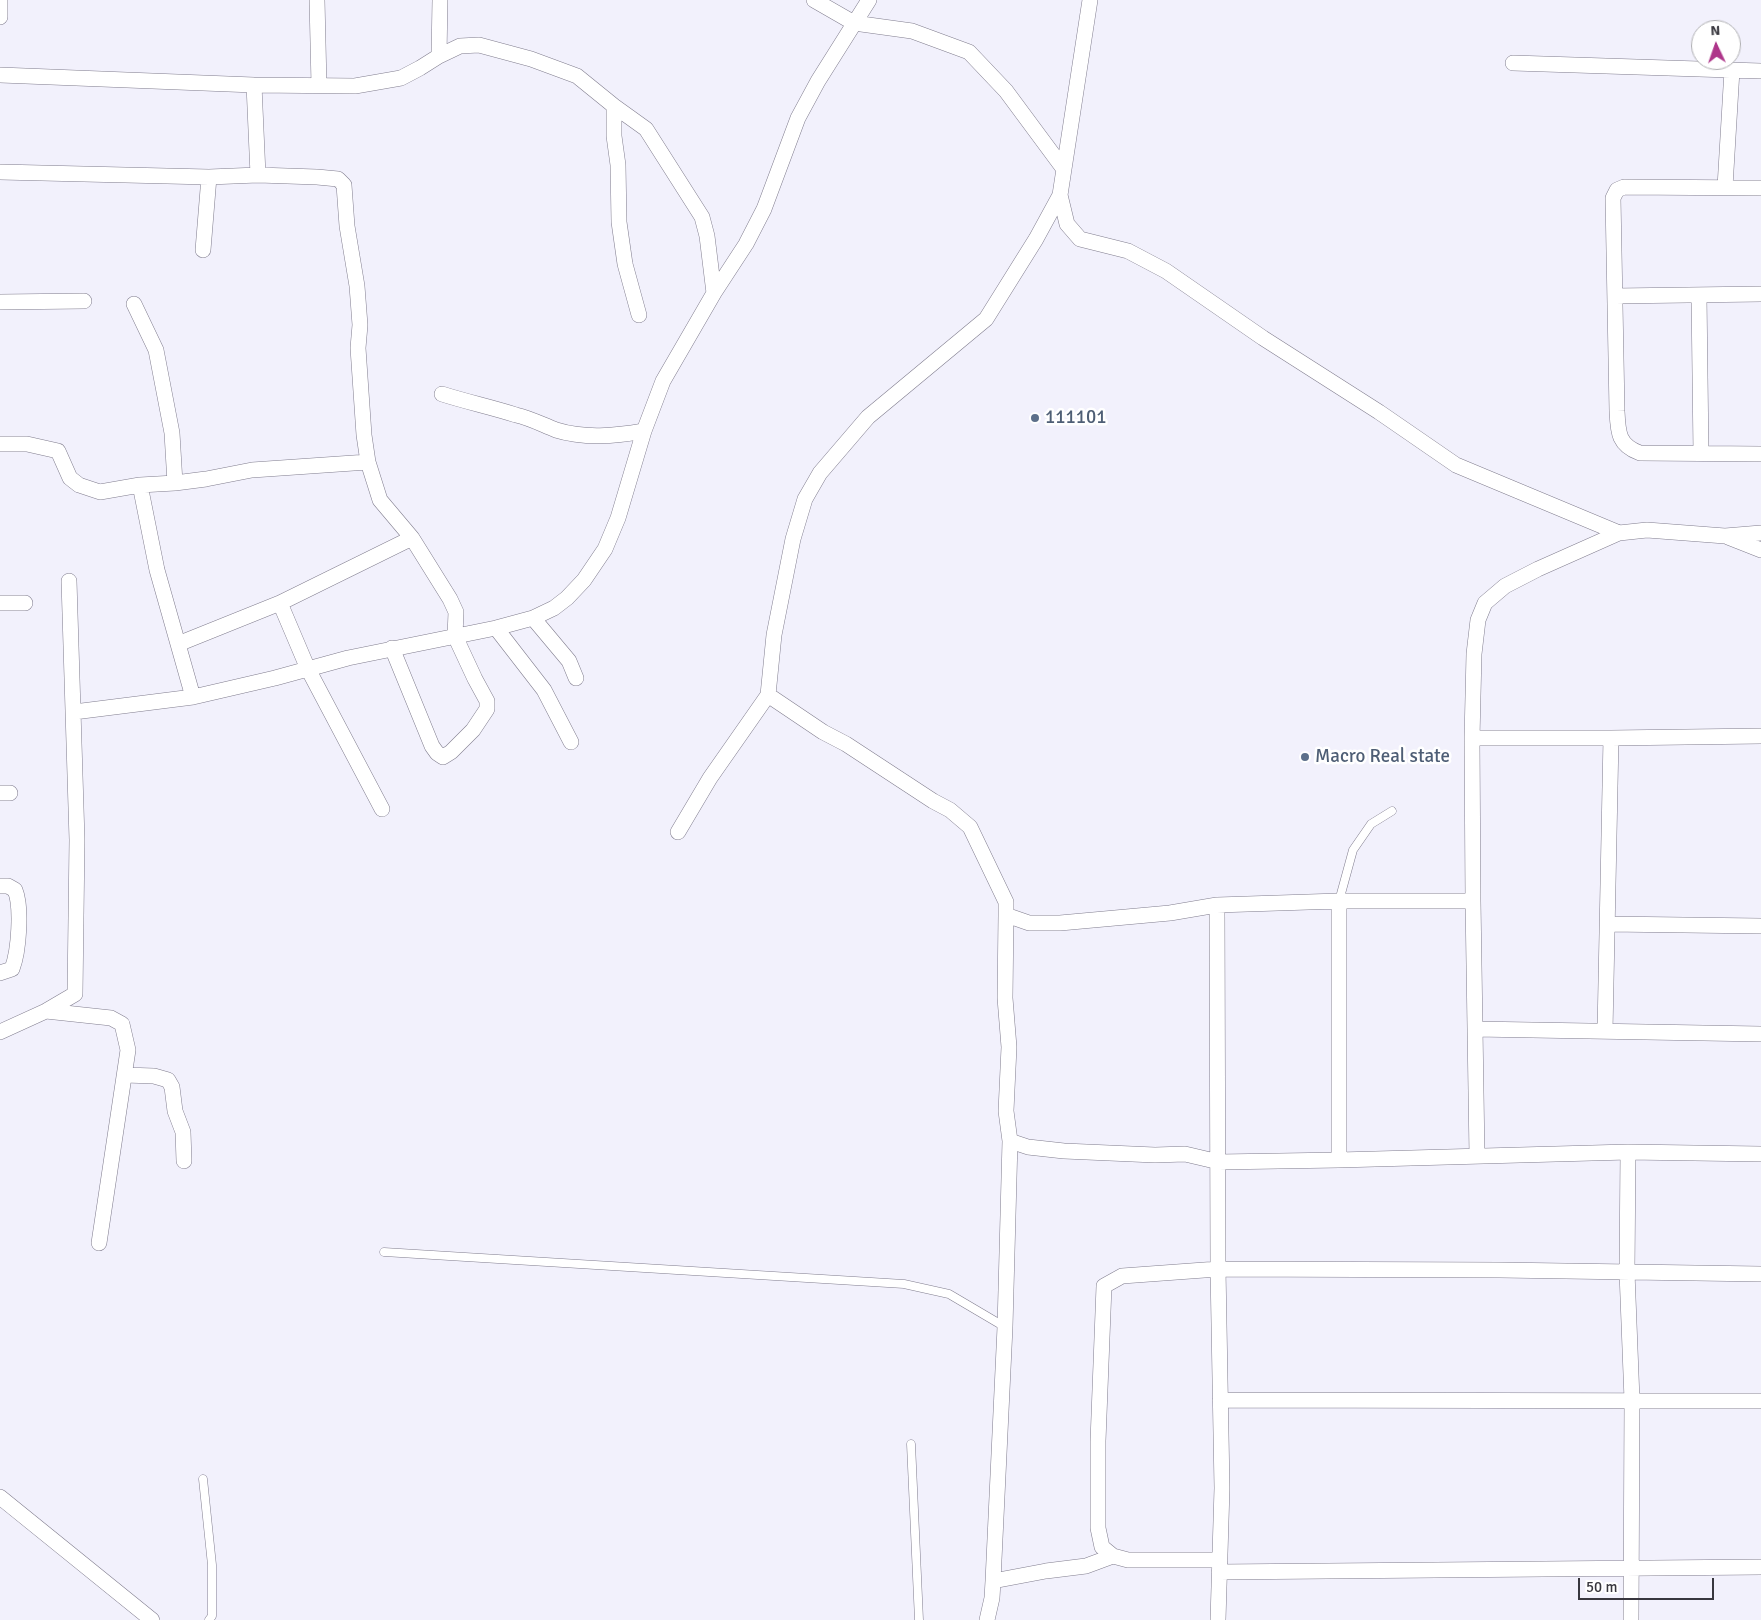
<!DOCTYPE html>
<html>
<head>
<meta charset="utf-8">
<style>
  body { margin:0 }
  #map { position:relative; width:1761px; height:1620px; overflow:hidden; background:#f2f1fc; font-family:Signika,sans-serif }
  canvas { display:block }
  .north { position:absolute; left:1691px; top:20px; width:50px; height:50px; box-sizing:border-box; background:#fff; border:1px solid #afafb2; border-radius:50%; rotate:357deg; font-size:14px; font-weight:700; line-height:20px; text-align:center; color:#38373e }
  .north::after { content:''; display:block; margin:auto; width:18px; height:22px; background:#ae358a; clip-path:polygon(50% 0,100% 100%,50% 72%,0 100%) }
  .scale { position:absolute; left:1578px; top:1578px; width:136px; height:22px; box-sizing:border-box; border:2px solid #38373e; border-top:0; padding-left:6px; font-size:15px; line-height:18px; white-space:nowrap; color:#38373e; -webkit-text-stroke:4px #fff; paint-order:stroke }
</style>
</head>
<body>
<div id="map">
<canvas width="1761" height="1620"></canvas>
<div class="north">N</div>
<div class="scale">50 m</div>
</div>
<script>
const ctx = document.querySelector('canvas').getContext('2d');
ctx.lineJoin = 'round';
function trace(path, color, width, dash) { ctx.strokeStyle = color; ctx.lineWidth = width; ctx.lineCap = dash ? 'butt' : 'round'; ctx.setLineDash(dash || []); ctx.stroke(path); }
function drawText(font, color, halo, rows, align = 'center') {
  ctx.font = font + ' Signika,sans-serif'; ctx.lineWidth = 5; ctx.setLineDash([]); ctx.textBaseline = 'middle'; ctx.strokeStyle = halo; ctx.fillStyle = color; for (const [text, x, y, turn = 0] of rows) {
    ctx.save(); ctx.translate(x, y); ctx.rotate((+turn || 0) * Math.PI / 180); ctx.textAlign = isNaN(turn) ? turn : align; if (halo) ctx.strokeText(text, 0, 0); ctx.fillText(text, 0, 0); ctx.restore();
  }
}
const service = new Path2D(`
  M1339,901L1353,850L1371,824L1392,811
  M384,1252L904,1284L949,1294L1005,1327
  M911,1444L919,1620
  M203,1479L212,1565V1616L209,1620`);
const minor = new Path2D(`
  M317,0L319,85
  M814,0L854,23L912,31L969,52L1006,91L1063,168
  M1090,0L1060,195L1067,224L1080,239L1128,251L1166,271L1263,338L1379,412L1456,465L1619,533
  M0,17V0
  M439,56L440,0
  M1513,63L1761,71
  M0,75L254,85L355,86L401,78L420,68L439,56L460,46L479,45L531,59L577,76L614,106L646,129L702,217L707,236L714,293
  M614,106V136L618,165L619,222L625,264L639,315
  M0,172L209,177L258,175L254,85
  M258,175L317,177L338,179L344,185L347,226L357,286L360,325L358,348L364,435L368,462L380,500L412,538L450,599L456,612L455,636L475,679L487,701V709L473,730L451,752L443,757L437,753L432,746L392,648
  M1725,187L1732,70
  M1761,188L1624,187L1617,190L1613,198L1617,411C1618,432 1618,445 1640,453L1761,454
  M203,250L209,177
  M1615,296L1761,294
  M1699,296L1701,453
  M0,302L84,301
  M134,304L156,350L172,433L175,483
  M442,394C467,402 491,407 516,415C530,418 543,425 556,430C585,439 615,436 644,431
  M0,444H27L58,451L70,478L79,485L100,492L140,485L175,483L206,479L252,470L368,462
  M140,485L157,570L193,697
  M1728,537L1761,550
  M0,603H25
  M280,603L308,669L382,809
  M533,618L569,661L576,678
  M496,628L544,690L571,742
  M178,644L280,603L412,538
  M768,695L823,732L846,744L933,801L950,810L970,827L1006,902V915L1029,923H1060L1170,913L1217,905L1339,901H1473
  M74,712L193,697L275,678L348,658L496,628L533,618L554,608L567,598L584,580L605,549L618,518L644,431L663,381L714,293L746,244L764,209L798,118L818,81L869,0
  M1472,738H1611L1761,736
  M0,793H10
  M678,832L710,778L768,695L774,635L793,539L805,499L820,473L868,417L986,319L1036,239L1060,195
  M0,886H8L15,890C22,907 19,951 12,969L0,973
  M1217,905L1218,1269L1222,1488L1218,1620
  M1608,924L1761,926
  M46,1011L111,1018L122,1024L128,1050L99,1243
  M1475,1029L1761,1034
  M1605,1031L1611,738
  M0,1032L46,1011L75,994L77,840L69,581
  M125,1075L154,1076L168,1080L172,1087L175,1111L183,1132L184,1161
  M1010,1141L1028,1147L1064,1151L1155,1155L1185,1154L1219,1162L1339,1160L1628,1152L1761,1154
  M1628,1152L1627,1272L1632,1400L1631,1620
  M1477,1156L1473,901L1472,738L1474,654L1478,620L1485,603L1505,586L1538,569L1619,533L1647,530L1725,536L1761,533
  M1339,1160V901
  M1220,1400L1761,1401
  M0,1497L152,1620
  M1220,1560H1128L1113,1556L1102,1547L1098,1528V1441L1104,1286L1122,1276L1218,1269L1500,1270L1761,1274
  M1219,1572L1761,1567
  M993,1581L1005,1327L1010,1141L1006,1111L1009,1047L1005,998L1006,915
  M987,1620L992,1598L993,1581L1046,1571L1086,1566L1113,1556`);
trace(service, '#807d8e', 9);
trace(minor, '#807d8e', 16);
trace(service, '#fff', 8);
trace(minor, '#fff', 15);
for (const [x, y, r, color] of [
  [1035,418,5,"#5c6f8a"],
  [1305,757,5,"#5c6f8a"]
]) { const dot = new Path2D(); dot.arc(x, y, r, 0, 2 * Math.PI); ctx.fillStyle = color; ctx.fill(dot); trace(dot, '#fff', 2); }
drawText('19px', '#4e5e75', '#fff', [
  ["111101",1045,418],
  ["Macro Real state",1315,757]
], 'left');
</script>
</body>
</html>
